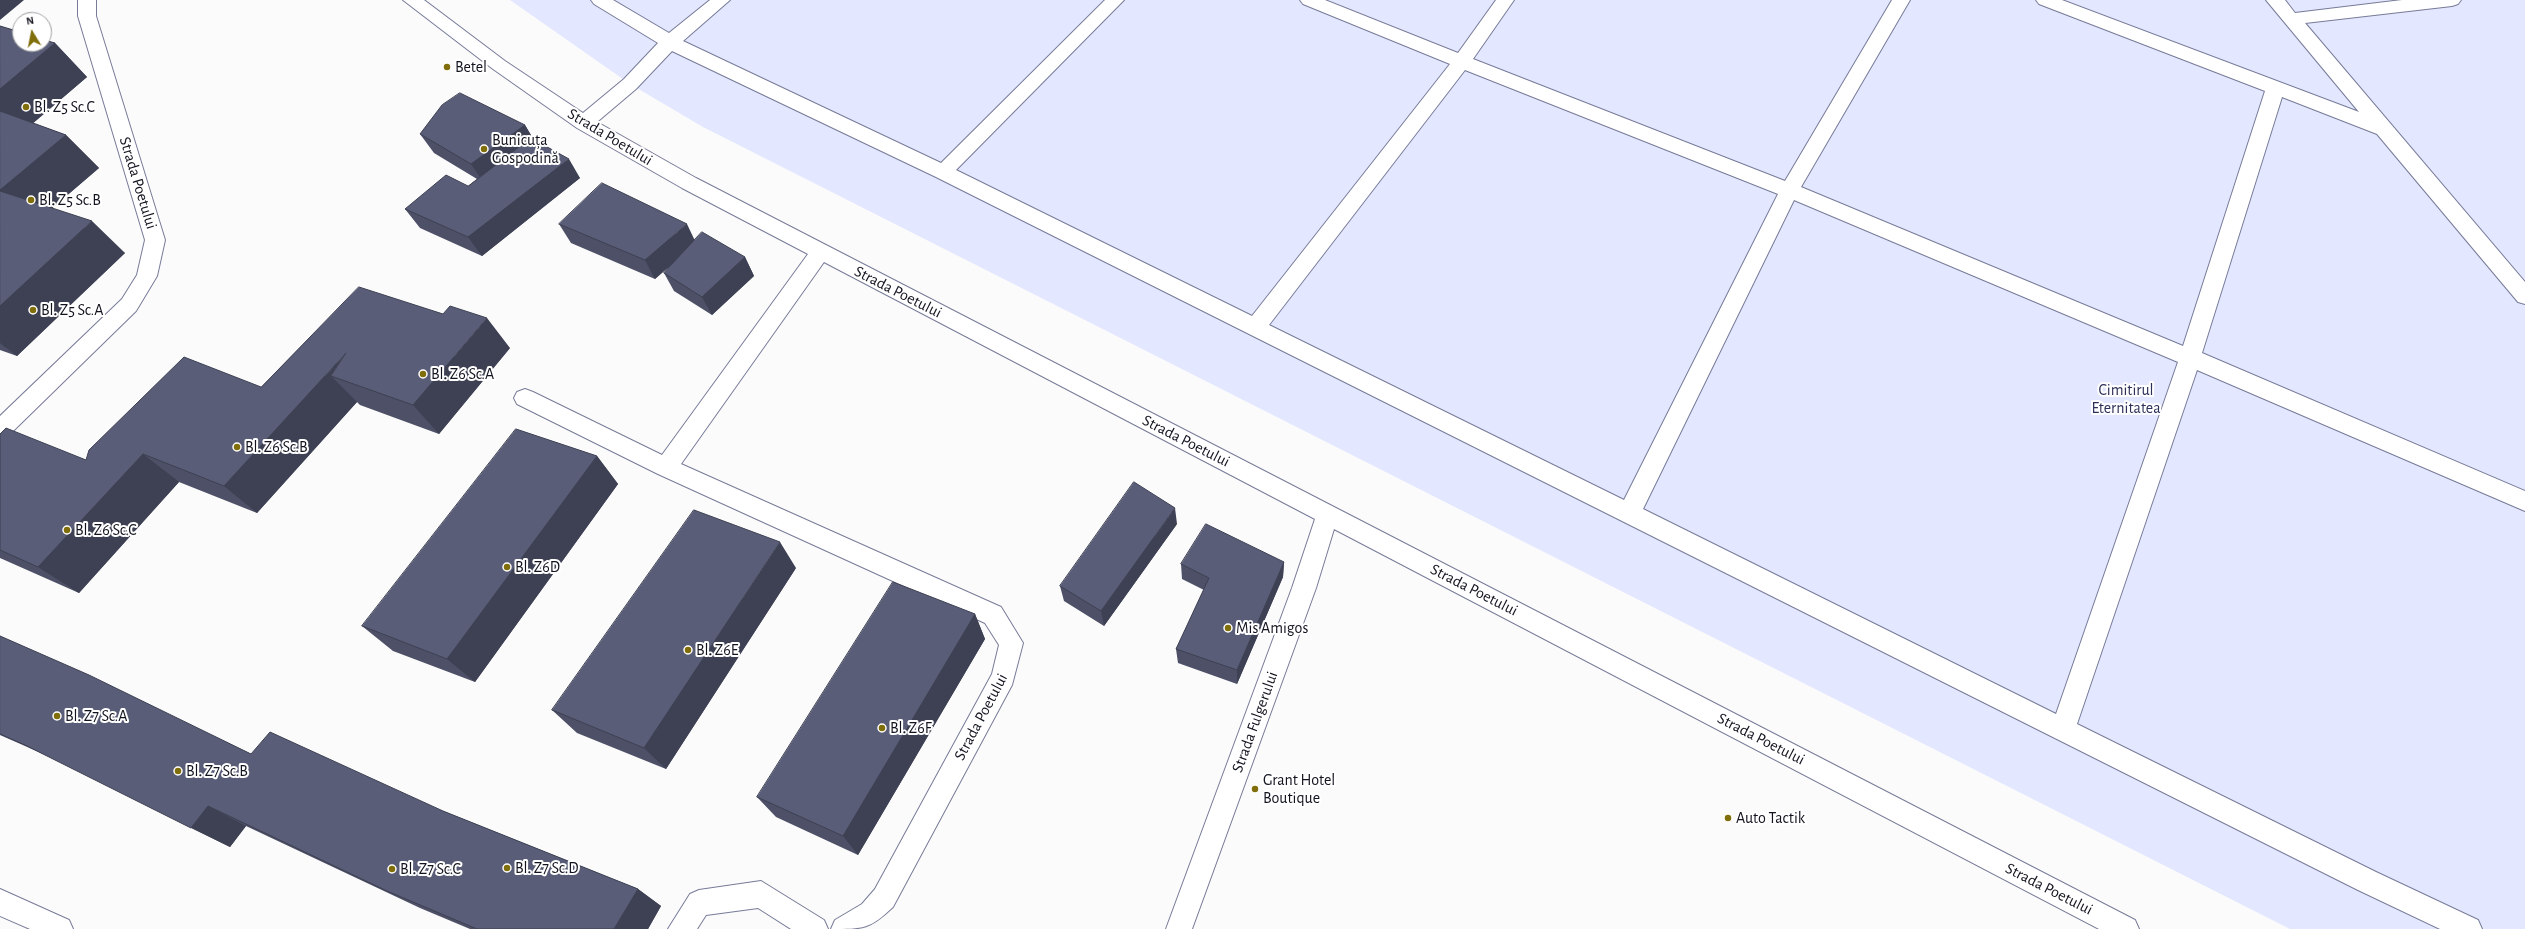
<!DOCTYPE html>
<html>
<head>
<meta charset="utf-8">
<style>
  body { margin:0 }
  #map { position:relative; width:2525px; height:929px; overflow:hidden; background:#fbfbfb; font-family:"Alegreya Sans",sans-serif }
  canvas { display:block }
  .north { position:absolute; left:12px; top:12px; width:40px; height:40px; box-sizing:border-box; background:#fff; border:1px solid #a0a1a5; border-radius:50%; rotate:350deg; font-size:11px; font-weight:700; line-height:16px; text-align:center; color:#11131e }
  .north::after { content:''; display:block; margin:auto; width:14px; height:18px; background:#806e0b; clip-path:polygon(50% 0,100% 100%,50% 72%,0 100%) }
</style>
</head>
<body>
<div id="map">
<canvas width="2525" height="929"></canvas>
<div class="north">N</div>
</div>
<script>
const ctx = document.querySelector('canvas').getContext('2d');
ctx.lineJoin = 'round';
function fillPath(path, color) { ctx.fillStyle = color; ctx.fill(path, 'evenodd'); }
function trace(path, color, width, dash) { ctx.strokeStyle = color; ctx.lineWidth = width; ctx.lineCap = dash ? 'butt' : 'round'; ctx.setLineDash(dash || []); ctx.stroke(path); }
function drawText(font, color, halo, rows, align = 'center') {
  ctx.font = font + ' "Alegreya Sans",sans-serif'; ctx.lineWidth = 4; ctx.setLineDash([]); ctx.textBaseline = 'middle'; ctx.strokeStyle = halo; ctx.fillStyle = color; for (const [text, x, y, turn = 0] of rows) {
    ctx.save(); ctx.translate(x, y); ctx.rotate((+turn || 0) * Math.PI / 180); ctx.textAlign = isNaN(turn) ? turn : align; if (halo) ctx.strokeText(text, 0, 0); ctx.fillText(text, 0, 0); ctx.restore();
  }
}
fillPath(new Path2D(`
  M510,0H2525V929H2290L703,127L630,84Z`), '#e3e7ff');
const minor = new Path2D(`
  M78,0H96V16L165,240L157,276L136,311L8,436L0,439V416L122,299L137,275L145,240L78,16Z
  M403,0H424L505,61L583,113L624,79L658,43L594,4L591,0H613L669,33L710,0H730L683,41L941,163L1105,0H1124L956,170L1252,316L1450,64L1303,4L1300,0H1325L1458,53L1496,0H1514L1473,59L1785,181L1892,0H1910L1801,187L2183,346L2265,91L2039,4L2036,0H2062L2359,112L2266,0H2285L2295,13L2402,0H2461L2458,4L2452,6L2305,23L2525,282V304L2518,302L2377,134L2282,97L2202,353L2525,491V511L2197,370L2077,724L2376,872L2478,920L2482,929H2440L2358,890L936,177L672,51L636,89L597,122L696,178L2135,920L2139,929H2099L1334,529L1316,588L1192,929H1166L1292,588L1315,519L824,262L681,464L1001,607L1023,643L1012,685L893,907C870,929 864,929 831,929L835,920L862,904L875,889L992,674L999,645L985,623L658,474L517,404L514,398L517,392L525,389L533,392L662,455L808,254L682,188L577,128L493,69ZM1465,70L1778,194L1624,500L1269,325ZM1794,200L2178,362L2056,714L1643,509Z
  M761,881L824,920L828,929H791L758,908L706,915L697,929H668L690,894L699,890Z
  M0,889L69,920L73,929H30L0,916Z`);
trace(minor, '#777b98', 2);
fillPath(minor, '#fff');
fillPath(new Path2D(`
  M0,26L55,43L87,77L33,123L66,135L99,168L52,208L125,253L17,356L0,350Z
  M525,125L534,140L580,178L482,256L420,228L405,209L468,186L477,179L434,153L420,134Z
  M559,224L695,240L745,257L754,276L712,315L674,291L664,273L672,264L655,279L571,243Z
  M510,348L439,434L360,405L357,402L257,513L179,482L79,593L0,558V434L86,460L261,387Z
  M597,456L618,484L475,682L393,651L362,626Z
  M1177,524L1104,626L1064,601L1060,586Z
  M1284,562L1283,577L1237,684L1178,663L1176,649L1204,590L1182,579L1181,564Z
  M796,568L666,769L577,733L552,710Z
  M975,614L985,639L858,855L776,817L757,797Z
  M0,636L251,754L443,811L638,889L661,906L648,929H470L420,908L246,826L230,847L50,757L0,735Z`), '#4d5066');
fillPath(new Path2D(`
  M0,0H24L0,20Z
  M55,43L87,77L17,137L0,121V89Z
  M525,125L536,144L484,183L471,164Z
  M66,135L99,168L35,223L0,191V190Z
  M569,159L580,178L482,256L468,237Z
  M92,221L125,253L17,356L0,343V306Z
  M687,224L696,243L655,279L645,260Z
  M745,257L754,276L712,315L702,297Z
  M487,318L510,348L439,434L413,405Z
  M346,353L331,376L357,402L257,513L224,486Z
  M143,454L179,482L79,593L38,567Z
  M597,456L618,484L475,682L447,659Z
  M1175,508L1177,524L1104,626L1101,611Z
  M780,542L796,568L666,769L644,748Z
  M1284,562L1283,577L1237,684V670Z
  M975,614L985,639L858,855L843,836Z
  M208,806L246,826L230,847L191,828Z
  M638,889L661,906L648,929H614Z`), '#3e4153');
const building = new Path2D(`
  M0,26L20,32V44H44V40L55,43L0,89Z
  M460,93L525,125L471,164L420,134L442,105Z
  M0,111L66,135L0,190Z
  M531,138L569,159L468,237L405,209L446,175L468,186Z
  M602,183L687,224L645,260L559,224Z
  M0,191L92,221L0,306Z
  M702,232L745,257L702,297L664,273Z
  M359,287L443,314L450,306L487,318L413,405L331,376L346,353L224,486L143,454L38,567L0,550V434L6,428L86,460L89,450L184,357L261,387Z
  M516,429L597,456L447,659L362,626Z
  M1134,482L1175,508L1101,611L1060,586Z
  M694,510L780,542L644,748L552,710Z
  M1206,524L1284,562L1237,670L1176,649L1209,578L1181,564Z
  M893,582L975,614L843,836L757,797Z
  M0,636L89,675L251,754L270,732L443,811L638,889L614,929H477L387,891L208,806L191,828L25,745L0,734Z`);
fillPath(building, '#595d77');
trace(building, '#3e4153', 1);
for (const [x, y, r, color] of [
  [447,67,4,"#806e0b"],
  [26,107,4,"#806e0b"],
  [484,149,4,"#806e0b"],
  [31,200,4,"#806e0b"],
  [33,310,4,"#806e0b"],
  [423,374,4,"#806e0b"],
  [237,447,4,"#806e0b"],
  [67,530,4,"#806e0b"],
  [507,567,4,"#806e0b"],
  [1228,628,4,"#806e0b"],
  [688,650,4,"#806e0b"],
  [57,716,4,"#806e0b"],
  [882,728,4,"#806e0b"],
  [178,771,4,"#806e0b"],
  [1255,789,4,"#806e0b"],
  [1728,818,4,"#806e0b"],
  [507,868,4,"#806e0b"],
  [392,869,4,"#806e0b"]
]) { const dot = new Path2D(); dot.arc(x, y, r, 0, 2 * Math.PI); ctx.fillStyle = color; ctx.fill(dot); trace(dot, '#fff', 1.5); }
drawText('16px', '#11131e', '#fff', [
  ["Betel",455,67],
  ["Bl. Z5 Sc.C",34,107],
  ["Bunicuța",492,140],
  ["Gospodină",492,158],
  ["Bl. Z5 Sc.B",39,200],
  ["Bl. Z5 Sc.A",41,310],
  ["Bl. Z6 Sc.A",431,374],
  ["Bl. Z6 Sc.B",245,447],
  ["Bl. Z6 Sc.C",75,530],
  ["Bl. Z6D",515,567],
  ["Mis Amigos",1236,628],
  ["Bl. Z6E",696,650],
  ["Bl. Z7 Sc.A",65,716],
  ["Bl. Z6F",890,728],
  ["Bl. Z7 Sc.B",186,771],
  ["Grant Hotel",1263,780],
  ["Boutique",1263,798],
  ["Auto Tactik",1736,818],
  ["Bl. Z7 Sc.D",515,868],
  ["Bl. Z7 Sc.C",400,869]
], 'left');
drawText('16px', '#11131e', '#fff', [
  ["Strada Poetului",610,137,31],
  ["Strada Poetului",138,183,73],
  ["Strada Poetului",898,292,27],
  ["Strada Poetului",1186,441,27],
  ["Strada Poetului",1474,590,27],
  ["Strada Poetului",981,717,-62],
  ["Strada Fulgerului",1255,722,-70],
  ["Strada Poetului",1761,739,27],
  ["Strada Poetului",2049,889,27]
]);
drawText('16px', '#2c3058', '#fff', [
  ["Cimitirul",2126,390],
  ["Eternitatea",2126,408]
]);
</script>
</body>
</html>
